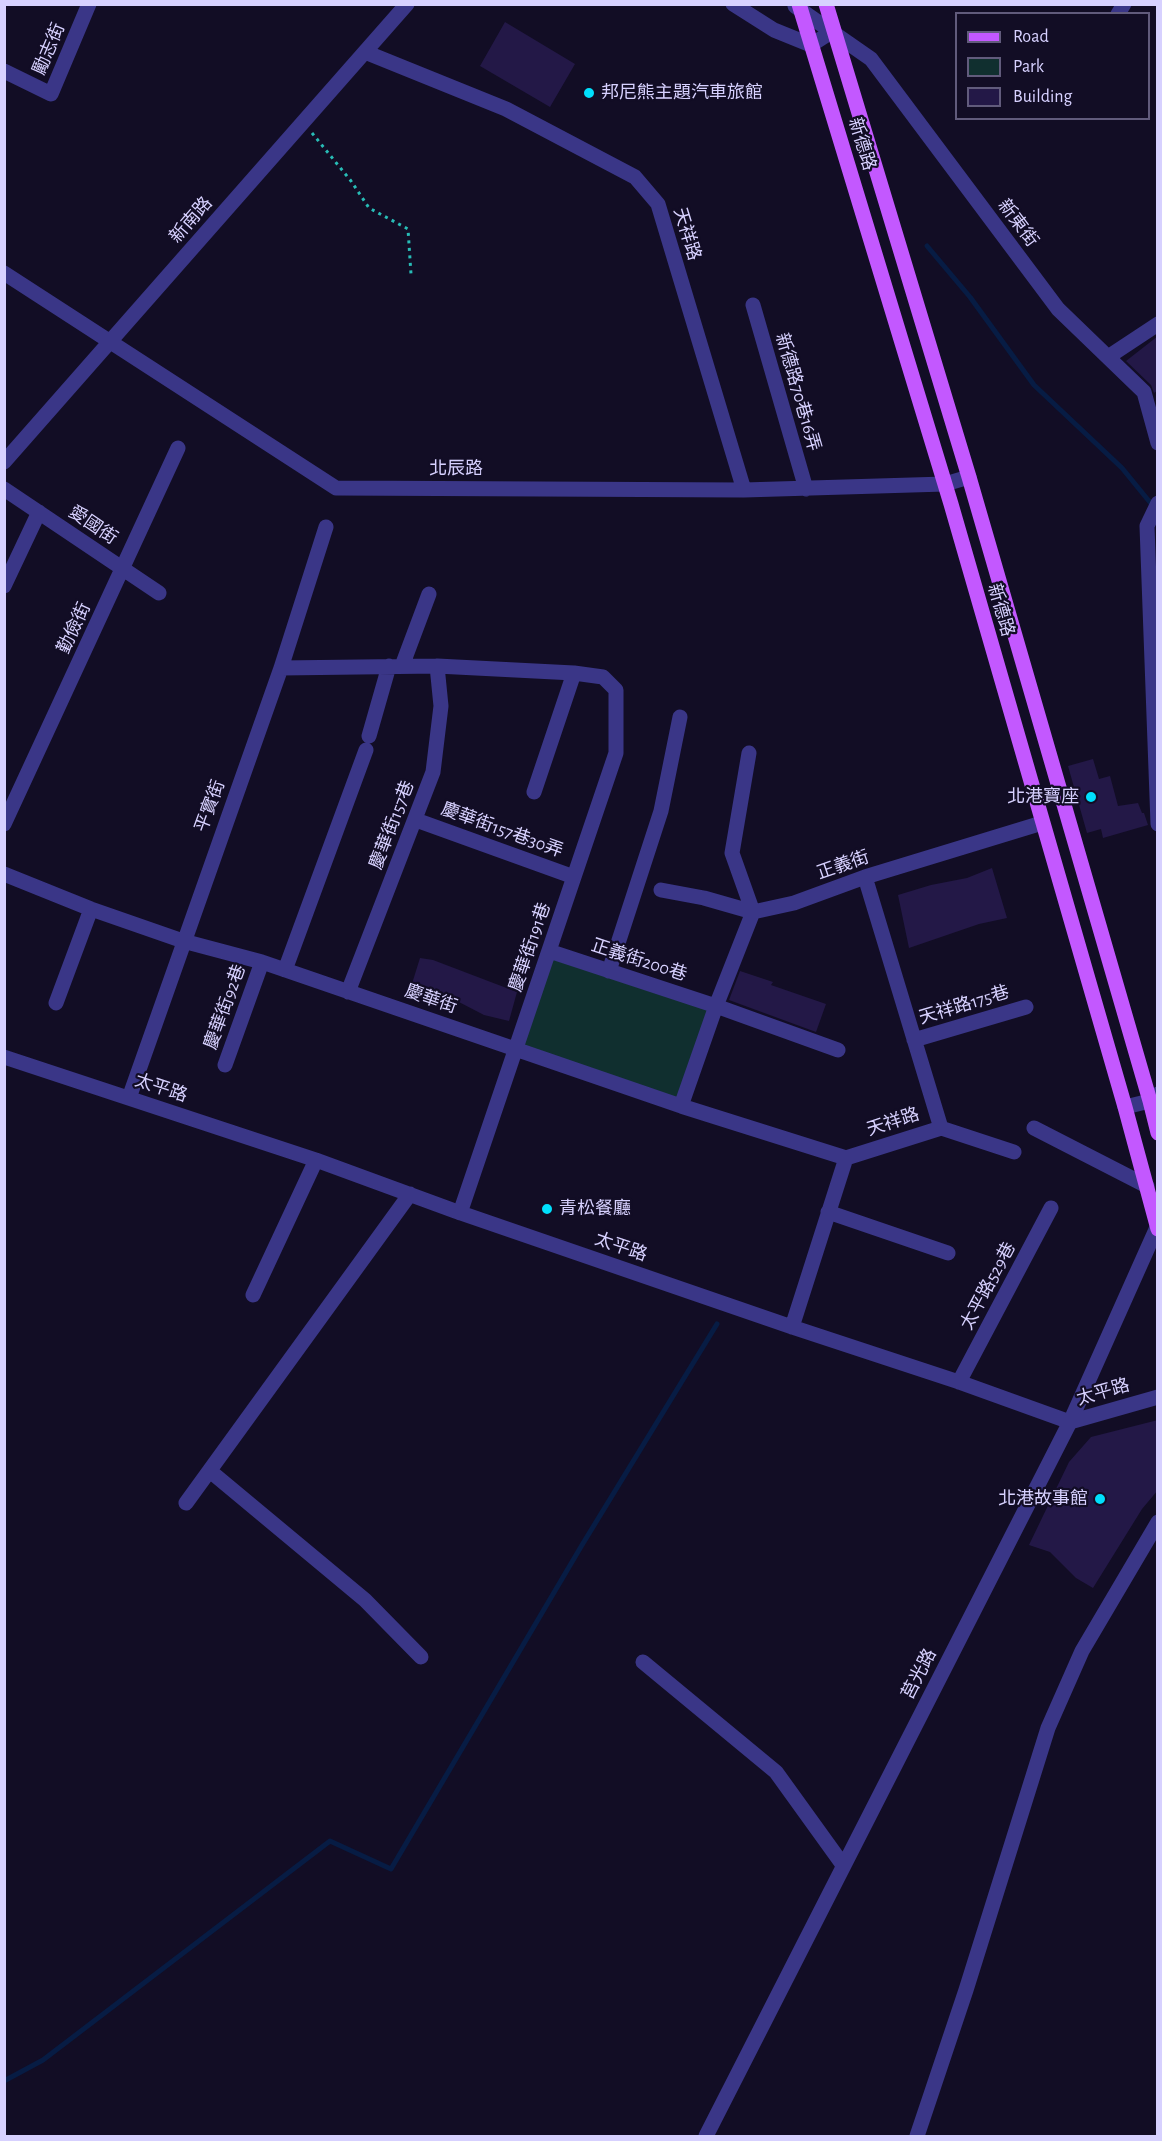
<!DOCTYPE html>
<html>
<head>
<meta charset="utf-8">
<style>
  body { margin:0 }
  #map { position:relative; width:1162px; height:2141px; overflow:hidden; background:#120d25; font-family:"Alegreya Sans",sans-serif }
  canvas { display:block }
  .frame { position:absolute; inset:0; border:6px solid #d7d1ff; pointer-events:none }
  .legend { position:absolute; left:955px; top:12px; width:195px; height:108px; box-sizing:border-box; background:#120d25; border:2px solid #615b7c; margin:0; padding:8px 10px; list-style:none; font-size:18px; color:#d7d1ff }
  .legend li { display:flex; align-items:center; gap:12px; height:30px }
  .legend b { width:30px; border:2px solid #615b7c }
</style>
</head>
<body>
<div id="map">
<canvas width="1162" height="2141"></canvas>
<div class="frame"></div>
<ul class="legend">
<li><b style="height:8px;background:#c358ff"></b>Road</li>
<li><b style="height:16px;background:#102f2f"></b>Park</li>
<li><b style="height:16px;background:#231847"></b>Building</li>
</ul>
</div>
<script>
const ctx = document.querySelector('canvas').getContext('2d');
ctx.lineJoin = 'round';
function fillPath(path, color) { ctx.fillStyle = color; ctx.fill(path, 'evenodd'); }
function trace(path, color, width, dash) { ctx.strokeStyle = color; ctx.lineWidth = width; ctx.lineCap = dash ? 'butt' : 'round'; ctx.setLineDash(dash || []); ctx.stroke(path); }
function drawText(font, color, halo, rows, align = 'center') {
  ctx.font = font + ' "Alegreya Sans","Noto Sans TC",sans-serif'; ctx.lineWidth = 4.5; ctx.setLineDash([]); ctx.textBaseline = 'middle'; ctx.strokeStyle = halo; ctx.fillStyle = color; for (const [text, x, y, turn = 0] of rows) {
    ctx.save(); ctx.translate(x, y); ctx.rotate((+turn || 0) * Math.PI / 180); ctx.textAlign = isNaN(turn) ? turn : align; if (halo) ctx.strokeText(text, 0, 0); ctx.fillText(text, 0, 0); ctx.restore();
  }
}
fillPath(new Path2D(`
  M549,951L716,1006L681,1106L516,1049Z`), '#102f2f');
trace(new Path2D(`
  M927,246L970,297L1034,385L1122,468L1153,506
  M4,2081L43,2060L330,1841L391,1869L582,1545L717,1324`), '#071c44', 5);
fillPath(new Path2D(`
  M505,22L575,64L550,107L480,66Z
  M1158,336V390L1154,393L1151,385L1126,361Z
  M1093,759L1099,779L1110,776L1118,806L1138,803L1142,813H1144L1148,825L1103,838L1101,829L1087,833L1068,766Z
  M992,868L1007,918L979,924L909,948L898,895L931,885L967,878Z
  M420,958L433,960L517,992L509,1021L484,1015L457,1001L456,1005L445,1003L421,990H410Z
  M740,971L773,982L771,985L826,1004L816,1032L729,1000Z
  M1158,1420V1490L1142,1509L1093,1588L1076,1578L1050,1552L1029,1545L1069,1462L1091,1437Z`), '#231847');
trace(new Path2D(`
  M312,133L351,181L369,208L408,229L411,274`), '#28bcb6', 3, [3, 4.5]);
trace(new Path2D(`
  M733,4L774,30L811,45L833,31
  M795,6L871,59L1058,309L1144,392L1158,443
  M1118,14L1124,4
  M365,52L506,109L635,177L658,204L744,490
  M4,71L51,94L89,4
  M4,273L336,488L744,490L945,484L969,477
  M753,305L806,489
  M1108,357L1158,324
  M4,462L407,4
  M4,489L159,593
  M1158,503L1147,526L1158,824
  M4,586L39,512
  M402,666L429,594
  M281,668L437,666L574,673L603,677L616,690V753L460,1213
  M369,736L389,666
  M749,753L732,853L753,912
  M534,792L574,673
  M416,820L574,877
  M4,824L178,448
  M4,874L91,909L183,941L262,962L681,1106L846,1158
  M661,890L704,898L753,912L794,903L865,877L1042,823
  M549,951L716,1006L838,1050
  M285,970L366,750
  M609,971L661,811L680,717
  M348,992L433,772L441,706L437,666
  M56,1003L91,909
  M914,1040L1026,1007
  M4,1057L316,1160L455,1211L792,1327L959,1382L1070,1422L1158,1397
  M225,1065L262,962
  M129,1098L281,668L326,527
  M681,1106L716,1006L753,912
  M1125,1107L1150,1101L1158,1094
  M941,1128L1014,1152
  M1034,1128L1147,1186
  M846,1158L941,1128L865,877
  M828,1212L948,1253
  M253,1295L316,1160
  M792,1327L846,1158
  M959,1382L1051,1208
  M210,1471L365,1600L421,1657
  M186,1503L410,1194
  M643,1662L776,1772L843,1865
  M706,2136L1070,1422L1158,1225
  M917,2136L966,1990L1048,1728L1082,1651L1158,1522`), '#3a3687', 15);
trace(new Path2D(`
  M799,4L951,504L1125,1107L1158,1229
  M826,4L969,477L1150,1101L1158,1133`), '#c358ff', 15);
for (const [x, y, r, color] of [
  [589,93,6,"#00dffc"],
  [1091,797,6,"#00dffc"],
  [547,1209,6,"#00dffc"],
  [1100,1499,6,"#00dffc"]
]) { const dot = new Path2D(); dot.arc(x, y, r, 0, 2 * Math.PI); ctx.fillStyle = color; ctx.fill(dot); trace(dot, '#120d25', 2); }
drawText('18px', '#d7d1ff', '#120d25', [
  ["勵志街",49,49,-67],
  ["新德路",862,144,73],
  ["新南路",191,220,-49],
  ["新東街",1018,223,53],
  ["天祥路",687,234,73],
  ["新德路70巷16弄",798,392,74],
  ["北辰路",456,469],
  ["愛國街",93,525,34],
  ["新德路",1001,610,74],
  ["勤儉街",74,628,-65],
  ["平實街",210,806,-70],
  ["慶華街157巷",392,825,-69],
  ["慶華街157巷30弄",502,830,20],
  ["正義街",843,865,-19],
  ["慶華街191巷",530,947,-71],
  ["正義街200巷",639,960,18],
  ["慶華街",431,999,19],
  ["天祥路175巷",964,1005,-17],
  ["慶華街92巷",225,1007,-70],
  ["太平路",161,1088,18],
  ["天祥路",893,1122,-18],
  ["太平路",621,1247,19],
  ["太平路529巷",988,1286,-62],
  ["太平路",1103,1392,-16],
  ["莒光路",919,1674,-63]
]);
drawText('18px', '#d7d1ff', '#120d25', [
  ["邦尼熊主題汽車旅館",601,93],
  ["北港寶座",1079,797,"right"],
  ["青松餐廳",559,1209],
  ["北港故事館",1088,1499,"right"]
], 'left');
</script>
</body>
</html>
